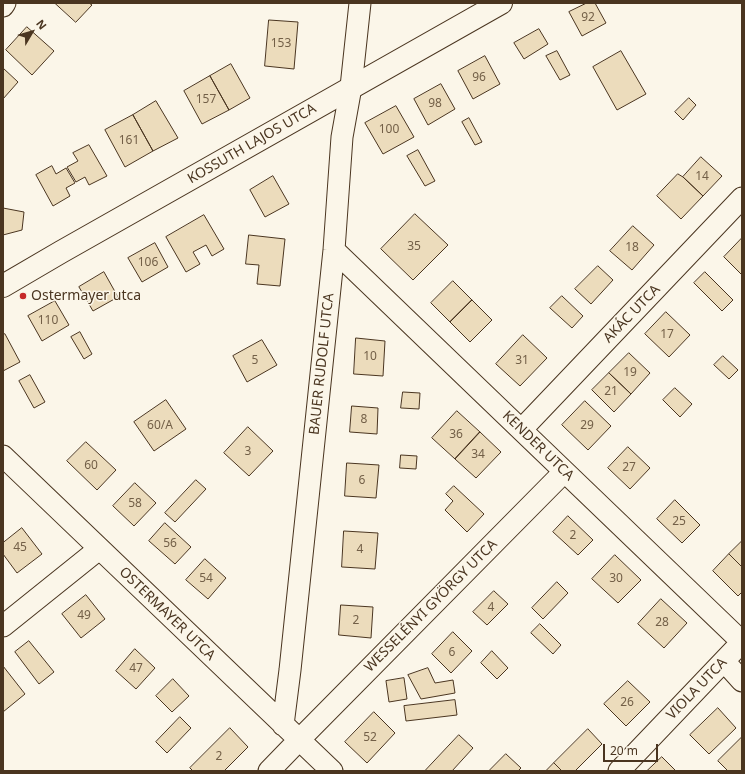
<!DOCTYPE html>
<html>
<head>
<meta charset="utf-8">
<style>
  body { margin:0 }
  #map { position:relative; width:745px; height:774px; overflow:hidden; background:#fbf6e9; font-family:"Noto Sans",sans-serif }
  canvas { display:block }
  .frame { position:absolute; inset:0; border:4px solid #4a3520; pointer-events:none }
  .north { position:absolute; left:12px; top:12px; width:40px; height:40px; -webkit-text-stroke:3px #fbf6e9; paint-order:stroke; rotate:52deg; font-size:11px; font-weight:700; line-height:16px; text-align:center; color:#4a3520 }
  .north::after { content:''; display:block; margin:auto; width:14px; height:18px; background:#4a3520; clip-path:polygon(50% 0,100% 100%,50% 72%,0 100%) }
  .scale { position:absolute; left:603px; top:744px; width:55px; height:18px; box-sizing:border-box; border:2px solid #4a3520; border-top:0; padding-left:5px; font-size:12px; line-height:14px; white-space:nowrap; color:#4a3520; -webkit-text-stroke:3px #fbf6e9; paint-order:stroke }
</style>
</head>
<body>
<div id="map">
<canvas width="745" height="774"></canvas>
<div class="frame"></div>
<div class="north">N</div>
<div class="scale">20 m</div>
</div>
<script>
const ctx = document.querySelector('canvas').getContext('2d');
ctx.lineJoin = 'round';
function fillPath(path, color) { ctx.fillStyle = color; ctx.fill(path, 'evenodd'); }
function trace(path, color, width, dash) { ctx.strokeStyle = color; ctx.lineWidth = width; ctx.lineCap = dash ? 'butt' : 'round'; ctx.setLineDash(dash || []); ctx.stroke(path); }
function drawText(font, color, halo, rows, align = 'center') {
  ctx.font = font + ' "Noto Sans",sans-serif'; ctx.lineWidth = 3; ctx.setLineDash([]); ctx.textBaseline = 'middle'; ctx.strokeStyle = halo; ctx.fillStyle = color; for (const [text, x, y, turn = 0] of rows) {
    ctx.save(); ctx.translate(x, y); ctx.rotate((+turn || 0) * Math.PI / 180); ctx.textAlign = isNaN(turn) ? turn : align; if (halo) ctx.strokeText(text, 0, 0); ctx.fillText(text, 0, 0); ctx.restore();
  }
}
const building = new Path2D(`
  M55,3H89L92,5L76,22Z
  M587,3H595L606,23L582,36L569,12Z
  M269,20L298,22L294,69L265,66Z
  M27,27L54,51L32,75L6,50Z
  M539,29L548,44L524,59L514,43Z
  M557,51L570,75L560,80L546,56Z
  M621,51L646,94L617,110L593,67Z
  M485,56L500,84L473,99L458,71Z
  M231,64L250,98L229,110L210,76Z
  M3,68L18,82L3,99Z
  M210,76L229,110L202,124L184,91Z
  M441,84L455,109L428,125L414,99Z
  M689,98L696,105L683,120L675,112Z
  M156,101L178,138L153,151L133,115Z
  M396,106L414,137L383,154L365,123Z
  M133,115L153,151L125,167L105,130Z
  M469,118L482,142L475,145L462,122Z
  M89,145L107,176L89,185L85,177L76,182L67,167L78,161L73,153Z
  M418,150L435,181L425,186L407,156Z
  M701,157L722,176L703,196L683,177Z
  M52,166L56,174L66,168L75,183L66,188L70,196L53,206L36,175Z
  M678,174L683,177L703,196L681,219L657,196Z
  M273,176L289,204L265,217L250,190Z
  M3,208L24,212L22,230L3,235Z
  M415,214L448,245L413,280L381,249Z
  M204,215L224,249L212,256L206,245L193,252L200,264L186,272L166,237Z
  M633,226L654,245L632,270L610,251Z
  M249,235L285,239L280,286L257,284L259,265L246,264Z
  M742,238V275L724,257Z
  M155,243L168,267L142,282L128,258Z
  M598,266L613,280L591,304L575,289Z
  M104,272L118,297L93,311L79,287Z
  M705,272L733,300L722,311L694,283Z
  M453,281L472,300L450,322L431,303Z
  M562,296L583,316L572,328L550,308Z
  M472,300L492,320L470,342L450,322Z
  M55,301L69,325L42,341L28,316Z
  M666,312L690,335L669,357L645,334Z
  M80,332L92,354L84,359L71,337Z
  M5,334L20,362L3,371V335Z
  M523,335L547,358L520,386L496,364Z
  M356,338L385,341L383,376L354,374Z
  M262,340L277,365L247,382L233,356Z
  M629,353L650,373L631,394L609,373Z
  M723,356L738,370L729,379L714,365Z
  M609,373L631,394L614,412L592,390Z
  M30,375L45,402L34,408L19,381Z
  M675,388L692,404L680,417L663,400Z
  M403,392L420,393L419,409L401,408Z
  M166,400L186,429L154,451L134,422Z
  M585,401L611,426L588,450L562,425Z
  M352,406L378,408L377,434L350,432Z
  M457,411L480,432L455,459L432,438Z
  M248,427L273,451L249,476L224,453Z
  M480,432L501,452L476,478L455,459Z
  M86,442L116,470L97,490L67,461Z
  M628,447L650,468L630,489L608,468Z
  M401,455L417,456L416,469L400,468Z
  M347,463L379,465L376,498L345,496Z
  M196,480L206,489L175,522L165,513Z
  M135,483L156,503L134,526L113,506Z
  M454,486L484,514L467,532L445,510L453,501L446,494Z
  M675,500L700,525L682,543L657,519Z
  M568,516L593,540L578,555L553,532Z
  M165,523L191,547L175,564L149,541Z
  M22,528L42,554L17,573L3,554V543Z
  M344,531L378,533L375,569L342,567Z
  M742,541V567L729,554Z
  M729,554L742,567V592L738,596L713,571Z
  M615,555L641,580L618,603L592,579Z
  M205,559L226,578L208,599L186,580Z
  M557,582L568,593L543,619L532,608Z
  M494,591L508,604L487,625L473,612Z
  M86,595L105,619L81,638L62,614Z
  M661,599L687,623L664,648L638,624Z
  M341,605L373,607L371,638L339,635Z
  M540,624L561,645L553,654L531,633Z
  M453,632L472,651L451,673L432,654Z
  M29,641L54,672L39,684L15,652Z
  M135,649L155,668L136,689L116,671Z
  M492,651L508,668L497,679L481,663Z
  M3,666L25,694L3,712Z
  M428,668L435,683L453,680L455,693L421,699L408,675Z
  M404,678L407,699L389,702L386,681Z
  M173,679L189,696L172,712L156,696Z
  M628,681L650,702L626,726L604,704Z
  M455,700L457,715L406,721L404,706Z
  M718,708L736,728L709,754L690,735Z
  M374,712L395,733L367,763L345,742Z
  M180,717L191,728L167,753L156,742Z
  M230,728L248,747L224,771H193L190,768Z
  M588,729L602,744L575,771H562L554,763Z
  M459,735L473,748L452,771H425Z
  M742,737V771H728L718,761Z
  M506,754L521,768L518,771H489Z
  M662,757L676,771H647Z
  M554,763L562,771H546Z`);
fillPath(building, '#ecdcbc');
trace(building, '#4a3520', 1);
const minor = new Path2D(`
  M3,6L5,3
  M334,250C470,380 605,512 742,642
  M522,429L742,198
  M3,456L332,771
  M3,626L99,549
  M724,661L742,681
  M283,725L290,670L334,250L342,137L351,87L360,3
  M269,771L299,740L564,472
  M619,771L742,642`);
const major = new Path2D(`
  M3,286L61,252L501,3`);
trace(minor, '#4a3520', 23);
trace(major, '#4a3520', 24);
trace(minor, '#fbf6e9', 21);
trace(major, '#fbf6e9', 22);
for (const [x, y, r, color] of [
  [23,296,4,"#c62828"]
]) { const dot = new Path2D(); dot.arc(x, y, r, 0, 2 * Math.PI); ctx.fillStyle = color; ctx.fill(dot); trace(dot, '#fbf6e9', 1.5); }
drawText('12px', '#725f47', null, [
  ["92",588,18],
  ["153",281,44],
  ["96",479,78],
  ["157",206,100],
  ["98",435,104],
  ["100",389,130],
  ["161",129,141],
  ["14",702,177],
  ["35",414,247],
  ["18",632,248],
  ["106",148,263],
  ["110",48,321],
  ["17",667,335],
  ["10",370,357],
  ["5",255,361],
  ["31",522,361],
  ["19",630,373],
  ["21",611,392],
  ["8",364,420],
  ["60/A",160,426],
  ["29",587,426],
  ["36",456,435],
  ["3",248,452],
  ["34",478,455],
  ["60",91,466],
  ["27",629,468],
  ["6",362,481],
  ["58",135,504],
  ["25",679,522],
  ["2",573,536],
  ["56",170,544],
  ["45",20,548],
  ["4",360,550],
  ["54",206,579],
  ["30",616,579],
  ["4",491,608],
  ["49",84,616],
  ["2",356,621],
  ["28",662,623],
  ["6",452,653],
  ["47",136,669],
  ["26",627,703],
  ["52",370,738],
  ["2",219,757]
]);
drawText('14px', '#4a3520', '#fbf6e9', [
  ["KOSSUTH LAJOS UTCA",252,144,-30],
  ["AKÁC UTCA",632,314,-46],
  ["BAUER RUDOLF UTCA",322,364,-84],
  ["KENDER UTCA",538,446,44],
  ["WESSELÉNYI GYÖRGY UTCA",431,606,-45],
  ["OSTERMAYER UTCA",167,614,44],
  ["VIOLA UTCA",697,689,-46]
]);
drawText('14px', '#4a3520', '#fbf6e9', [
  ["Ostermayer utca",31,296]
], 'left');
</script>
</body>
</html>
